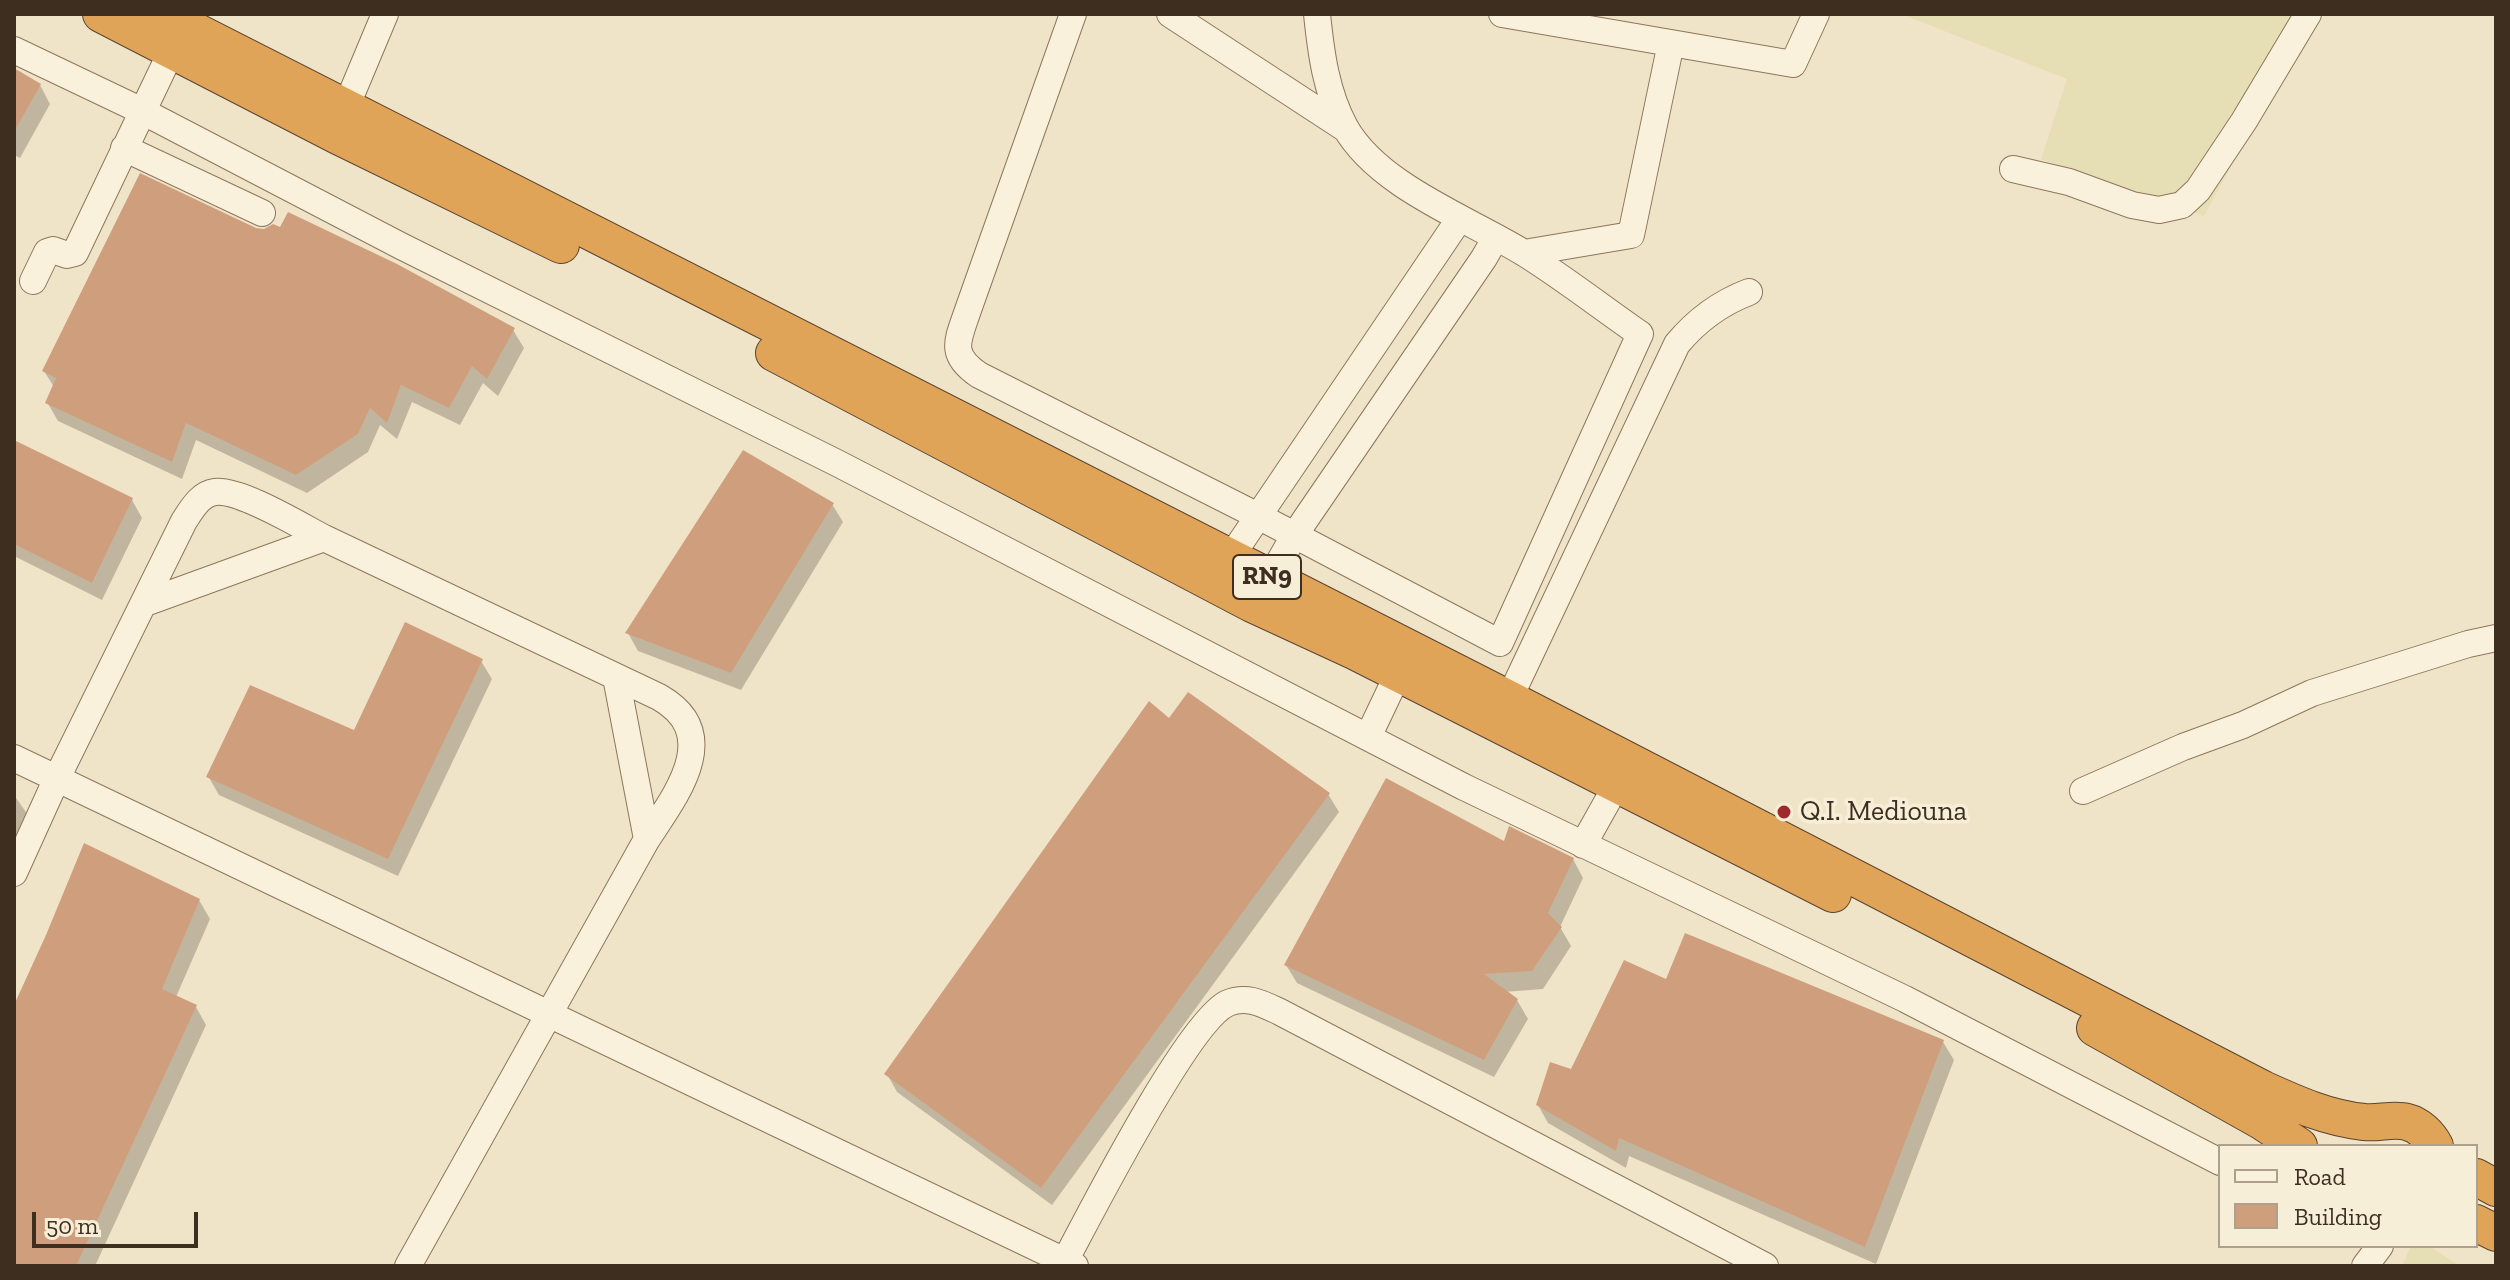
<!DOCTYPE html>
<html>
<head>
<meta charset="utf-8">
<style>
  body { margin:0 }
  #map { position:relative; width:2510px; height:1280px; overflow:hidden; background:#f0e4c8; font-family:"Zilla Slab",serif }
  canvas { display:block }
  .frame { position:absolute; inset:0; border:16px solid #3d2e20; pointer-events:none }
  .legend { position:absolute; left:2218px; top:1144px; width:260px; height:104px; box-sizing:border-box; background:#f7eed8; border:2px solid #ada18e; margin:0; padding:10px 14px; list-style:none; font-size:24px; color:#3d2e20 }
  .legend li { display:flex; align-items:center; gap:16px; height:40px }
  .legend b { width:40px; border:2px solid #ada18e }
  .scale { position:absolute; left:32px; top:1212px; width:166px; height:36px; box-sizing:border-box; border:4px solid #3d2e20; border-top:0; padding-left:10px; font-size:24px; line-height:28px; white-space:nowrap; color:#3d2e20; -webkit-text-stroke:6px #f7eed8; paint-order:stroke }
</style>
</head>
<body>
<div id="map">
<canvas width="2510" height="1280"></canvas>
<div class="frame"></div>
<ul class="legend">
<li><b style="height:10px;background:#faf1dc"></b>Road</li>
<li><b style="height:22px;background:#cf9f7d"></b>Building</li>
</ul>
<div class="scale">50 m</div>
</div>
<script>
const ctx = document.querySelector('canvas').getContext('2d');
ctx.lineJoin = 'round';
function fillPath(path, color) { ctx.fillStyle = color; ctx.fill(path, 'evenodd'); }
function trace(path, color, width, dash) { ctx.strokeStyle = color; ctx.lineWidth = width; ctx.lineCap = dash ? 'butt' : 'round'; ctx.setLineDash(dash || []); ctx.stroke(path); }
function drawText(font, color, halo, rows, align = 'center') {
  ctx.font = font + ' "Zilla Slab",serif'; ctx.lineWidth = 7; ctx.setLineDash([]); ctx.textBaseline = 'middle'; ctx.strokeStyle = halo; ctx.fillStyle = color; for (const [text, x, y, turn = 0] of rows) {
    ctx.save(); ctx.translate(x, y); ctx.rotate((+turn || 0) * Math.PI / 180); ctx.textAlign = isNaN(turn) ? turn : align; if (halo) ctx.strokeText(text, 0, 0); ctx.fillText(text, 0, 0); ctx.restore();
  }
}
fillPath(new Path2D(`
  M1901,14H2313L2204,216L2041,159L2067,79Z
  M2411,1246H2429L2460,1266H2402Z`), '#e6deb5');
fillPath(new Path2D(`
  M14,71L40,85L50,104L20,158L14,155Z
  M255,230L513,330L524,348L498,396L483,383L460,425L412,402L397,439L380,425L368,452L307,493L196,440L182,479L58,421L47,402L54,387L44,371Z
  M14,442L132,500L142,518L102,600L14,556Z
  M832,504L843,522L741,690L638,651L628,633Z
  M481,661L492,679L398,876L219,795L208,776L355,732Z
  M1169,720L1328,794L1339,812L1052,1205L897,1092L887,1074Z
  M14,795L28,815L14,847Z
  M1505,844L1573,859L1583,878L1560,927L1571,946L1543,989L1504,992L1517,1000L1528,1019L1494,1077L1297,983L1286,965Z
  M199,900L210,919L176,997L196,1007L206,1025L95,1266H14V1010Z
  M1667,981L1943,1042L1954,1060L1876,1264L1629,1156L1626,1168L1548,1123L1538,1105Z`), '#0003');
fillPath(new Path2D(`
  M14,68L41,84L14,132Z
  M140,173L256,228L264,229L273,224L280,227L288,212L397,264L515,328L487,379L472,366L449,408L401,385L387,423L370,408L358,434L296,475L186,423L172,462L45,403L56,378L42,371Z
  M14,440L133,498L92,583L14,544Z
  M743,450L834,503L731,673L625,633Z
  M405,622L483,659L388,859L206,777L250,685L354,730Z
  M1188,692L1330,793L1041,1188L884,1074L1149,701L1169,718Z
  M1386,778L1504,841L1509,826L1574,858L1548,913L1562,927L1532,971L1484,974L1518,999L1484,1060L1284,965Z
  M84,843L200,899L162,989L197,1005L76,1266H14V1005L46,935Z
  M1685,933L1944,1040L1865,1247L1619,1138L1616,1151L1536,1105L1550,1062L1571,1069L1624,960L1666,979Z`), '#cf9f7d');
const minor = new Path2D(`
  M1073,14L968,310C958,340 948,354 979,375L1260,517L1500,643L1640,334C1601,307 1564,278 1524,253C1469,219 1378,186 1345,127C1326,92 1321,53 1317,14
  M1170,14L1346,129
  M1502,14L1793,64L1816,14
  M14,50L142,111L401,246L837,463L1464,787L1905,999L2220,1162
  M346,107L385,14
  M124,148L262,213
  M2013,169L2069,182L2132,205L2159,210L2182,205L2198,190L2244,121L2308,14
  M1524,253L1631,235L1671,43
  M33,281L47,252L53,250L67,255L75,253L172,50
  M1230,558L1460,218
  M1270,578L1294,536L1484,258L1492,244L1491,235
  M145,603L324,538
  M616,677L647,839
  M1509,699L1677,344C1697,320 1720,303 1749,292
  M1368,737L1398,674
  M14,758L1075,1266
  M2083,791L2183,747L2243,725L2312,693L2468,644L2496,638
  M1583,845L1616,786
  M14,873L57,778L184,521C192,509 200,494 215,492C240,489 301,526 324,538L659,697C724,734 676,795 647,839L408,1266
  M1065,1261C1090,1214 1189,1020 1228,1003C1247,995 1263,1004 1280,1012L1765,1266
  M2365,1266L2380,1246`);
const highway = new Path2D(`
  M101,14L338,136L561,245
  M162,14L1509,699L2263,1089C2296,1104 2327,1118 2364,1122C2378,1124 2393,1118 2407,1122C2419,1125 2429,1135 2435,1146
  M774,353L1252,604L1356,652L1833,894
  M2095,1028L2261,1121L2299,1146
  M2476,1177L2496,1188
  M2476,1223L2496,1233`);
trace(minor, '#8d765c', 28);
trace(highway, '#5b4430', 38);
trace(minor, '#faf1dc', 26);
trace(highway, '#e0a458', 36);
for (const [x, y, r, color] of [
  [1784,812,8,"#9e2a2b"]
]) { const dot = new Path2D(); dot.arc(x, y, r, 0, 2 * Math.PI); ctx.fillStyle = color; ctx.fill(dot); trace(dot, '#f7eed8', 3); }
for (const [x, y, w] of [
  [1267,577,68]
]) { const box = new Path2D(); box.roundRect(x - w / 2, y - 22, w, 44, 6); ctx.fillStyle = '#f7eed8'; ctx.fill(box); trace(box, '#3d2e20', 2); }
drawText('bold 26px', '#3d2e20', null, [
  ["RN9",1267,577]
]);
drawText('28px', '#3d2e20', '#f7eed8', [
  ["Q.I. Mediouna",1800,812]
], 'left');
</script>
</body>
</html>
